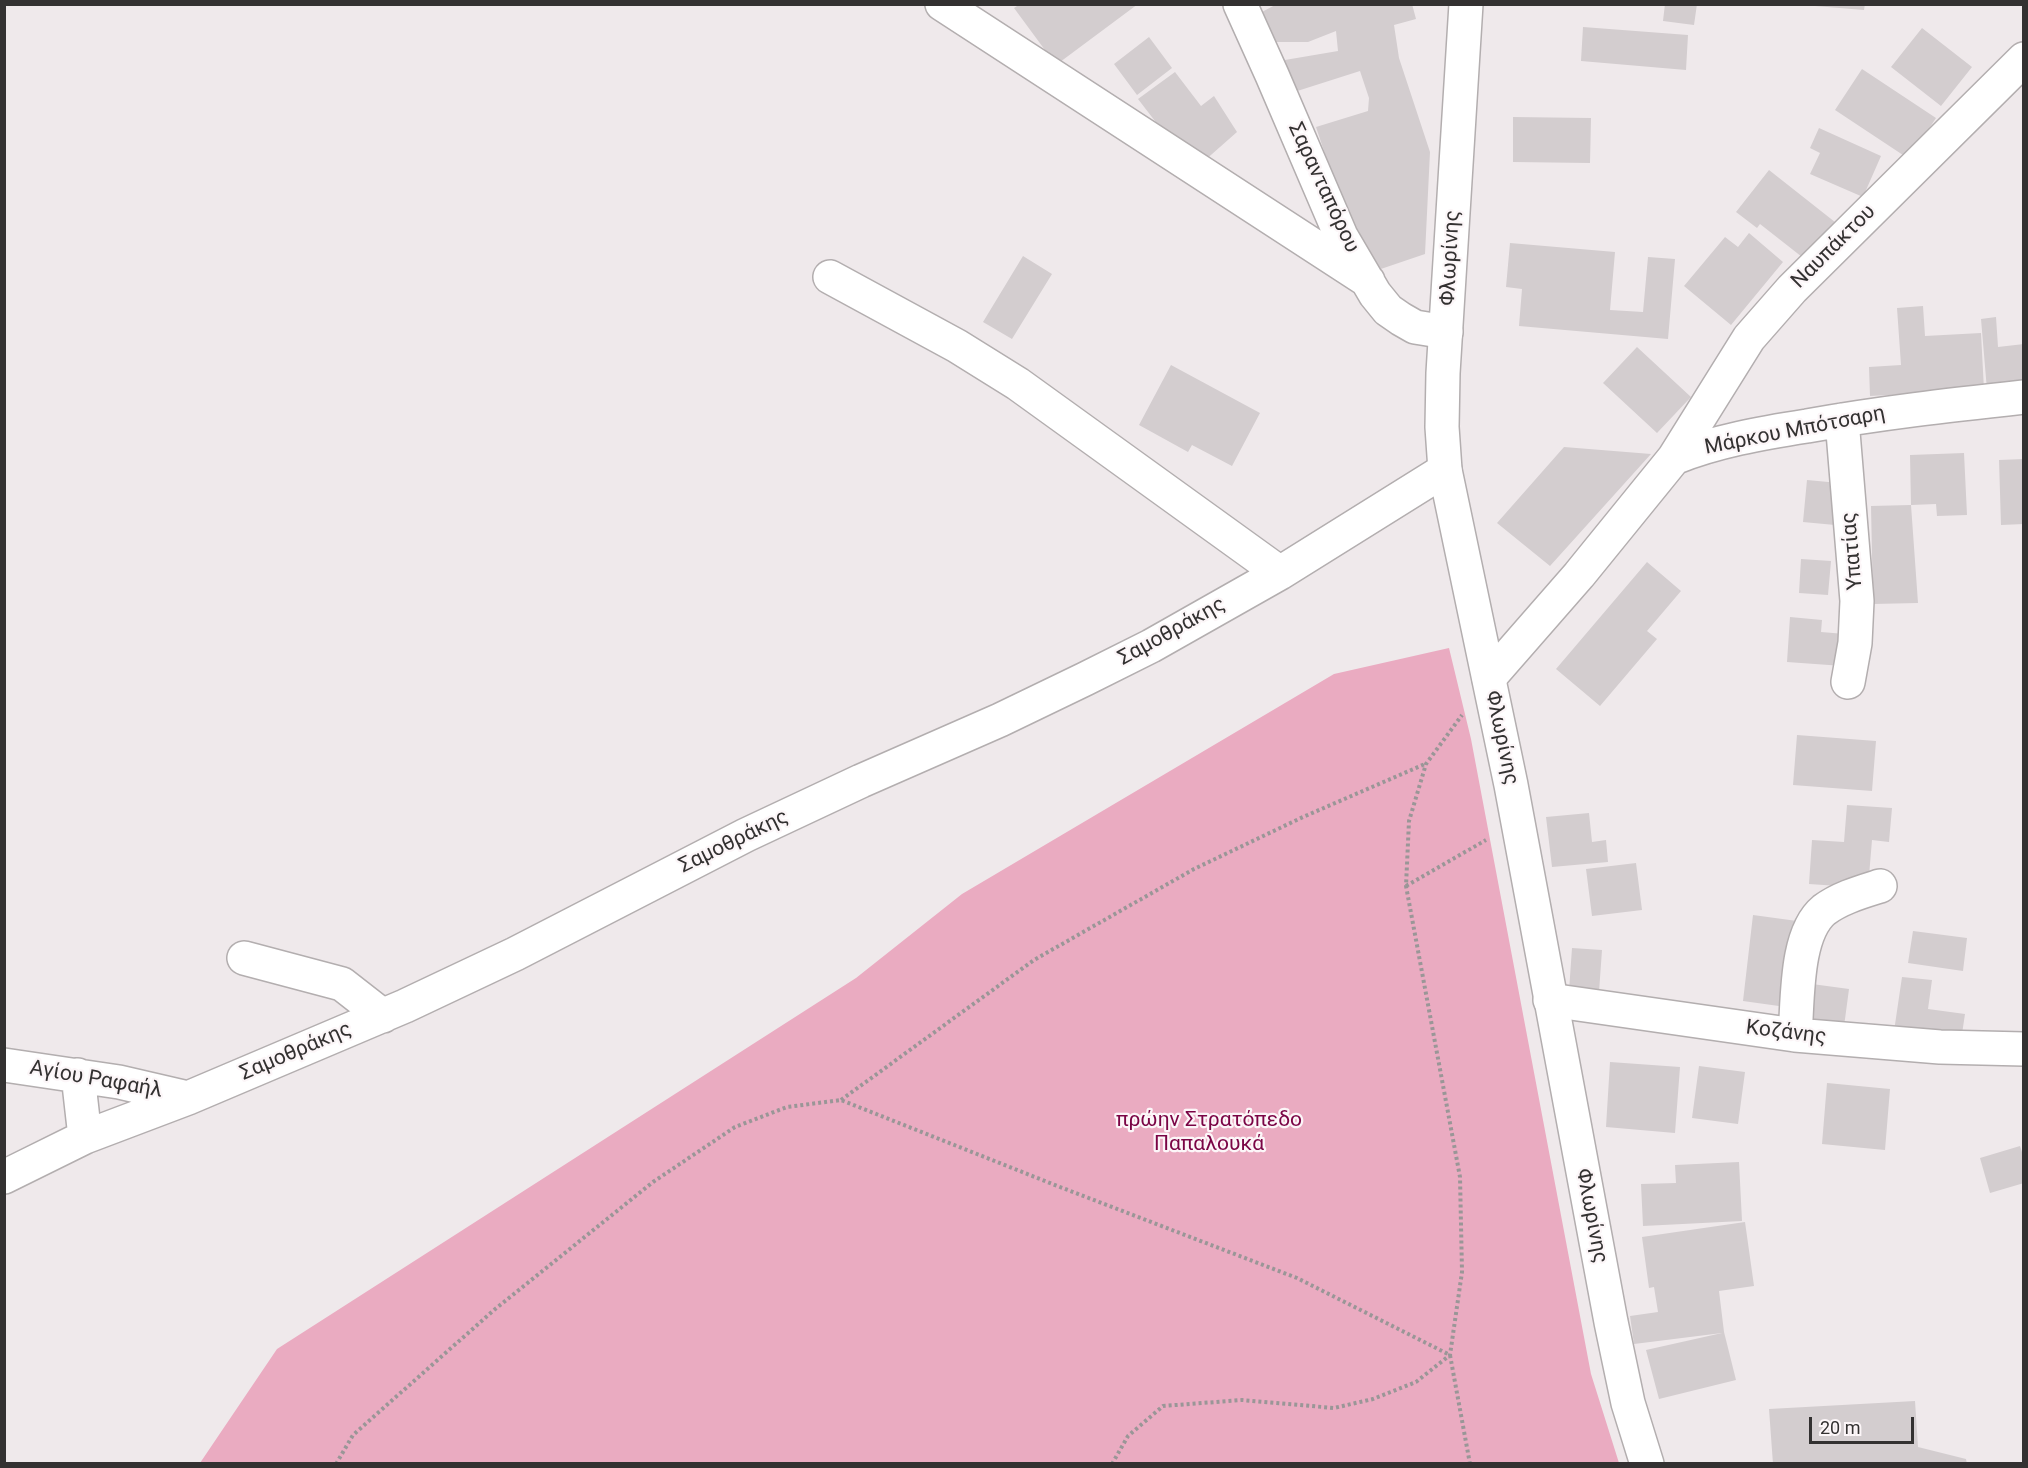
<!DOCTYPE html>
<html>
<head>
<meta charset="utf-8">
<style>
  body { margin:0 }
  #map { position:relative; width:2028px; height:1468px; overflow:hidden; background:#efe9eb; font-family:Roboto,sans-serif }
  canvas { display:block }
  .frame { position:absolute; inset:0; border:6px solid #333131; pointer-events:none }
  .scale { position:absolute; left:1809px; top:1417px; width:105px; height:27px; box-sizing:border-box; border:3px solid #333131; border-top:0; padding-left:8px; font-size:18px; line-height:21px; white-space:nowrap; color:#333131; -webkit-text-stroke:4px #fcf6f8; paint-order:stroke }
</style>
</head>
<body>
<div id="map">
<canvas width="2028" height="1468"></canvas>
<div class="frame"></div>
<div class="scale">20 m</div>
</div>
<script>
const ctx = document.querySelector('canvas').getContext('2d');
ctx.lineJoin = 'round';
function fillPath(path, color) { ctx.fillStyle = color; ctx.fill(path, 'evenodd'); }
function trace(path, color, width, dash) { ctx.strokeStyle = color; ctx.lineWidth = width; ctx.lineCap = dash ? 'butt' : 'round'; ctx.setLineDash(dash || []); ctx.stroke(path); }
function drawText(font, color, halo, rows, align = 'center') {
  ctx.font = font + ' Roboto,sans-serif'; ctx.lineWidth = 4.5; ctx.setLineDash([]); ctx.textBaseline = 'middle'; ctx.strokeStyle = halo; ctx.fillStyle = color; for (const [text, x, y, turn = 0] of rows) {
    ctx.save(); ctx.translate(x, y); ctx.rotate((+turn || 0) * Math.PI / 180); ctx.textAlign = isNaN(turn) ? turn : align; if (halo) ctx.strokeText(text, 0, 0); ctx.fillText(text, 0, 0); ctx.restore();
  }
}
fillPath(new Path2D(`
  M1449,648L1471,739L1591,1374L1619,1463H200L277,1349L856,978L962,894L1334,674Z`), '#eaabc1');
fillPath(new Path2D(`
  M1020,4H1138L1056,65L1014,8Z
  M1277,4H1412L1416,19L1394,25L1399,58L1430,152L1425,254L1372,272L1364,271L1316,127L1368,111L1369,98L1360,71L1291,93L1279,61L1338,51L1336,31L1308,42H1270L1260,13Z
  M1665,4H1697L1694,25L1663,21Z
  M1815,4H1865L1864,10L1815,6Z
  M1583,27L1688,35L1686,70L1581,61Z
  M1922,28L1972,67L1941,106L1891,67Z
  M1149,37L1172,68L1137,95L1114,64Z
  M1862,69L1936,118L1909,159L1835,110Z
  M1175,72L1201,106L1214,96L1237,132L1203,162L1165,134L1138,99Z
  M1513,117L1591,118L1590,163L1513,162Z
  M1819,128L1881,156L1863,197L1810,174L1820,153L1810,148Z
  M1769,170L1840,226L1811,264L1760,224L1757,228L1736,212Z
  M1749,233L1783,262L1731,325L1684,286L1725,237L1738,247Z
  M1510,243L1615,252L1610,310L1643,312L1648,257L1675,259L1668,339L1519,326L1522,289L1506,287Z
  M1023,256L1052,274L1012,339L983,322Z
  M1923,306L1925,336L1981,333L1984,390L1870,396L1869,367L1901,365L1897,308Z
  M1996,317L1998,347L2024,344V386L1987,390L1981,319Z
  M1637,347L1691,397L1657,433L1603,383Z
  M1171,365L1260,413L1232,466L1192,445L1188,452L1139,425Z
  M1564,447L1651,454L1550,566L1497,523Z
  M1964,453L1967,515L1937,516L1936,504L1911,505L1910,455Z
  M2024,459V524L2001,525L1999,460Z
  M1807,480L1839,483L1835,525L1803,522Z
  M1911,505L1918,603L1873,604L1871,506Z
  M1801,559L1831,561L1828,595L1799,593Z
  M1647,562L1681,591L1647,631L1657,639L1600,706L1556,669Z
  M1790,617L1822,620L1821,632L1845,634L1843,666L1787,662Z
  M1797,735L1876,741L1872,791L1793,785Z
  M1847,805L1892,808L1889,842L1872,840L1868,888L1809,884L1812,840L1844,842Z
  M1589,813L1592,842L1606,840L1608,862L1552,867L1546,817Z
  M1636,863L1642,910L1592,916L1586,869Z
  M1753,915L1797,921L1786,1007L1743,1001Z
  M1913,931L1967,938L1963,971L1908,963Z
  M1572,948L1602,950L1599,992L1569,991Z
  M1902,977L1932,980L1928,1009L1965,1014L1960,1047L1893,1038Z
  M1812,984L1849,989L1843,1034L1806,1029Z
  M1610,1062L1680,1067L1675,1133L1606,1127Z
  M1699,1066L1745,1072L1738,1124L1692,1118Z
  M1827,1083L1890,1089L1885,1150L1822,1144Z
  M2020,1146L2024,1158V1183L1990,1193L1980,1158Z
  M1739,1162L1742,1221L1643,1226L1641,1184L1676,1183L1675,1165Z
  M1745,1222L1754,1286L1719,1291L1724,1332L1736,1380L1659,1399L1646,1350L1722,1333L1634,1344L1630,1316L1658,1312L1654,1287L1649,1288L1642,1237Z
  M1915,1401L1918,1447L1966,1459L1967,1464H1773L1769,1409Z`), '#d3cdcf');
const minor = new Path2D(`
  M942,4L1368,281
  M1240,4L1272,75L1341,236L1375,294L1388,310L1401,319L1415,327L1446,332
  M830,277L957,346L1018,384L1280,573
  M1842,420L1857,601L1855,643L1848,682
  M1674,458C1716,441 1762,433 1807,426C1879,413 1951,405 2024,397
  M1489,678L1579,575L1674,458L1749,338L1792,289L2024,59
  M244,958L342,984L383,1016
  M1550,1000L1795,1035L1940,1047L2024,1049
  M1795,1035C1798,1000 1795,934 1824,910C1840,898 1861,892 1880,886
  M4,1065L119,1082L188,1098
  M78,1075L85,1137
  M4,1177L85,1137L188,1098L405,1006L515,954L746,835L861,781L1000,720L1085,679L1151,646L1280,573L1445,470`);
const major = new Path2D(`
  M1466,4L1443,373L1442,427L1445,470L1511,785L1611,1322L1628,1403L1647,1464`);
trace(minor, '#b3aeaf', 36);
trace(major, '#b3aeaf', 36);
trace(new Path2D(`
  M1406,886L1486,840
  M841,1100L1034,960L1194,869L1303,817L1425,764
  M336,1464L353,1435L494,1310L653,1182L735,1127L787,1107L841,1100L1060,1187L1297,1278L1450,1355L1470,1464
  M1112,1464L1128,1436L1163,1406L1242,1400L1334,1408L1373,1399L1416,1382L1450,1355L1462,1272L1460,1177L1406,886L1409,821L1426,764L1462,715`), '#9a9697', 4, [3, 3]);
trace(minor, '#fff', 33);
trace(major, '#fff', 33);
drawText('21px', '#333131', '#fcf6f8', [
  ["Σαρανταπόρου",1323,188,65],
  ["Ναυπάκτου",1834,247,-45],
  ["Φλωρίνης",1451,258,-87],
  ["Μάρκου Μπότσαρη",1795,431,-11],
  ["Υπατίας",1853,551,-95],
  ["Σαμοθράκης",1172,632,-29],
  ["Φλωρίνης",1501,738,78],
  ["Σαμοθράκης",734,842,-26],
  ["Κοζάνης",1786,1033,7],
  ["Σαμοθράκης",296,1052,-23],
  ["Αγίου Ραφαήλ",96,1080,10],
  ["Φλωρίνης",1591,1216,79]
]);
drawText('21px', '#7a0445', '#fcf6f8', [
  ["πρώην Στρατόπεδο",1209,1121],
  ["Παπαλουκά",1209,1145]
]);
</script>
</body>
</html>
